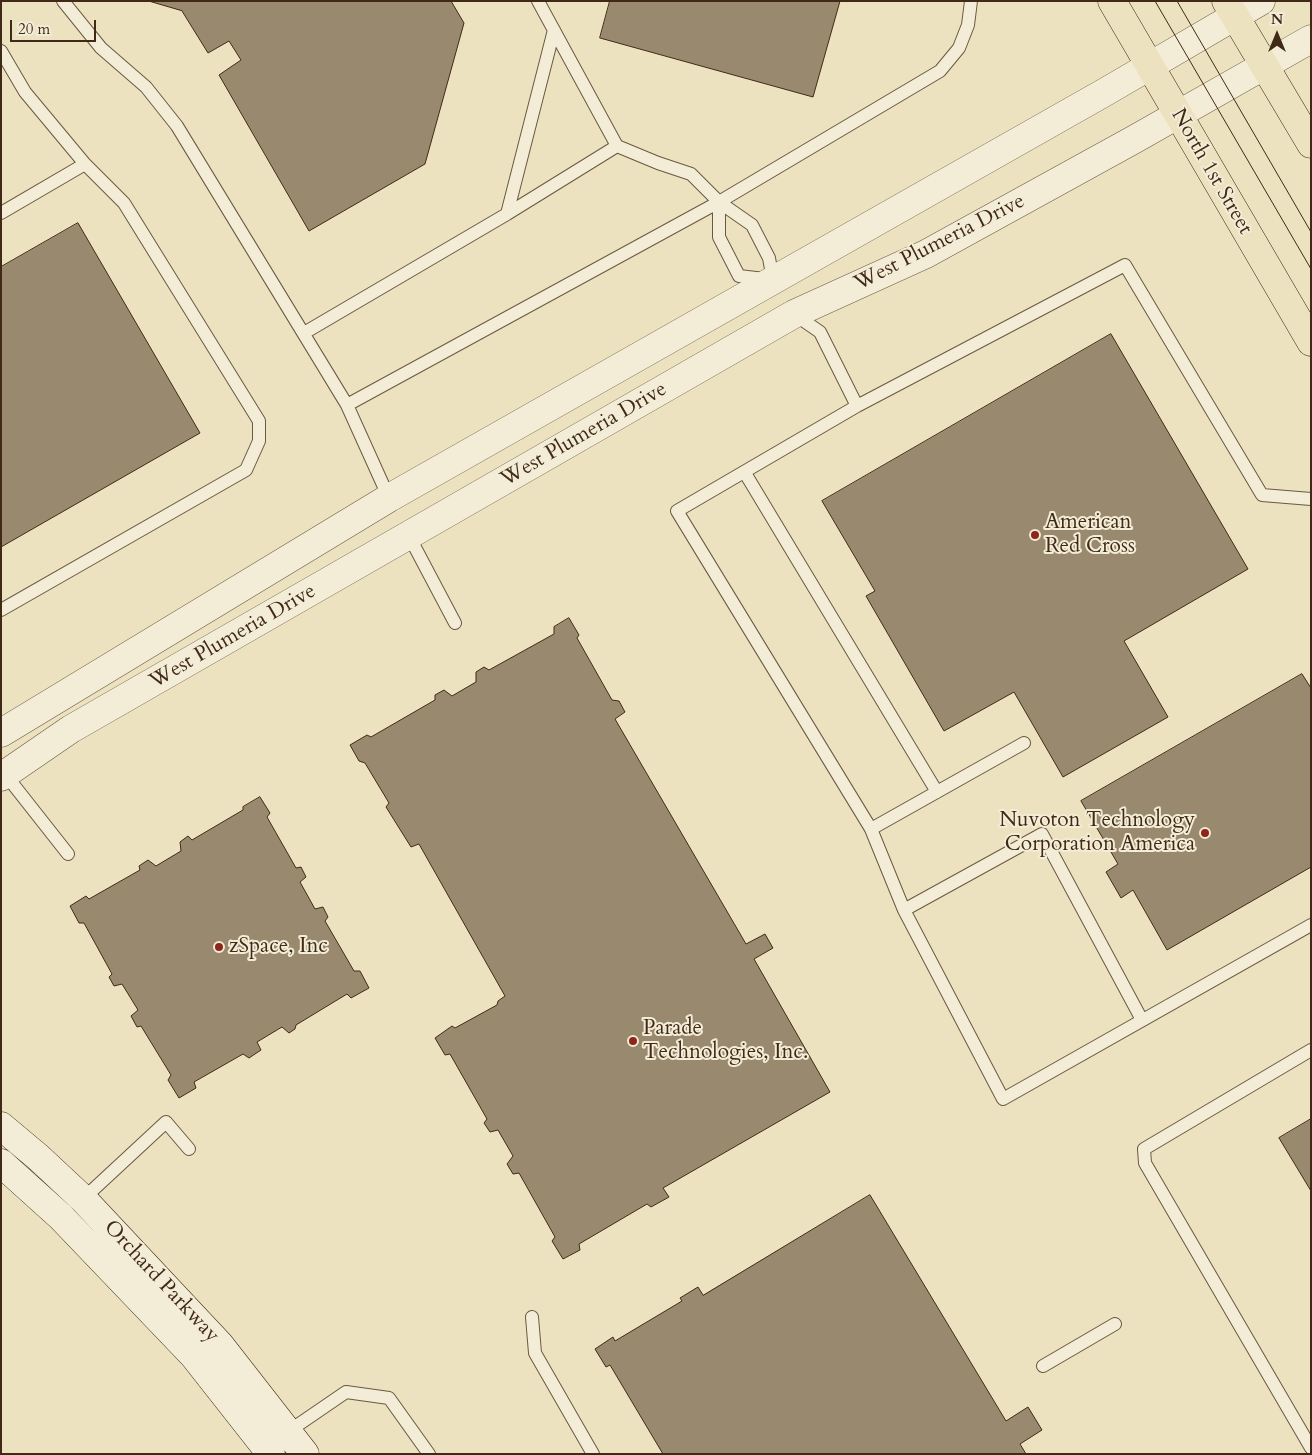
<!DOCTYPE html>
<html>
<head>
<meta charset="utf-8">
<style>
  body { margin:0 }
  #map { position:relative; width:1312px; height:1455px; overflow:hidden; background:#ece2c0; font-family:Cardo,serif }
  canvas { display:block }
  .frame { position:absolute; inset:0; border:2px solid #402a17; pointer-events:none }
  .north { position:absolute; left:1252px; top:10px; width:50px; height:50px; -webkit-text-stroke:4px #f3ecd6; paint-order:stroke; rotate:0deg; font-size:14px; font-weight:700; line-height:20px; text-align:center; color:#402a17 }
  .north::after { content:''; display:block; margin:auto; width:18px; height:22px; background:#402a17; clip-path:polygon(50% 0,100% 100%,50% 72%,0 100%) }
  .scale { position:absolute; left:10px; top:20px; width:86px; height:22px; box-sizing:border-box; border:2px solid #402a17; border-top:0; padding-left:6px; font-size:15px; line-height:18px; white-space:nowrap; color:#402a17; -webkit-text-stroke:4px #f3ecd6; paint-order:stroke }
</style>
</head>
<body>
<div id="map">
<canvas width="1312" height="1455"></canvas>
<div class="frame"></div>
<div class="north">N</div>
<div class="scale">20 m</div>
</div>
<script>
const ctx = document.querySelector('canvas').getContext('2d');
ctx.lineJoin = 'round';
function fillPath(path, color) { ctx.fillStyle = color; ctx.fill(path, 'evenodd'); }
function trace(path, color, width, dash) { ctx.strokeStyle = color; ctx.lineWidth = width; ctx.lineCap = dash ? 'butt' : 'round'; ctx.setLineDash(dash || []); ctx.stroke(path); }
function drawText(font, color, halo, rows, align = 'center') {
  ctx.font = font + ' Cardo,serif'; ctx.lineWidth = 4; ctx.setLineDash([]); ctx.textBaseline = 'middle'; ctx.strokeStyle = halo; ctx.fillStyle = color; for (const [text, x, y, turn = 0] of rows) {
    ctx.save(); ctx.translate(x, y); ctx.rotate((+turn || 0) * Math.PI / 180); ctx.textAlign = isNaN(turn) ? turn : align; if (halo) ctx.strokeText(text, 0, 0); ctx.fillText(text, 0, 0); ctx.restore();
  }
}
const building = new Path2D(`
  M149,1H451L464,23L425,164L309,231L219,75L241,60L229,41L208,53L182,11Z
  M610,1H840L813,97L600,38Z
  M78,223L200,433L1,547V267Z
  M1111,334L1248,569L1124,641L1168,717L1063,777L1014,692L944,731L866,596L875,591L822,501Z
  M569,618L579,635L577,638L612,700L619,701L625,712L615,719L746,944L765,934L773,948L754,959L830,1092L663,1188L669,1197L651,1207L647,1204L579,1244L580,1250L563,1259L552,1241L555,1237L519,1173L513,1174L507,1164L513,1156L498,1130L490,1132L484,1123L487,1119L450,1054L445,1055L435,1038L452,1026L455,1028L497,1005L498,1001L505,996L419,844L411,847L386,807L389,803L365,763L359,761L350,745L367,735L371,737L435,700V695L444,690L452,696L476,682V672L484,667L489,670L554,634V627Z
  M1302,674L1311,688V867L1167,950L1133,890L1121,898L1106,872L1118,864L1081,801Z
  M260,797L270,813L267,817L296,868L301,867L306,877L300,882L315,909L323,907L328,917L325,921L354,971H360L369,988L351,998L347,994L296,1025L295,1029L289,1033L282,1027L257,1042L261,1050L249,1058L243,1054L194,1082L196,1088L179,1098L168,1080L171,1075L141,1026L137,1027L131,1016L138,1010L122,984L114,986L109,977L112,974L84,923H79L70,906L86,896L89,899L140,870L139,866L148,860L156,866L181,851L180,842L188,836L192,840L243,810V807Z
  M1311,1119V1191L1279,1138Z
  M870,1195L1006,1421L1028,1407L1042,1430L1020,1444L1026,1454H663L610,1365L606,1367L595,1349L613,1337L615,1341L682,1301L680,1298L698,1287L703,1295Z`);
fillPath(building, '#998a6f');
trace(building, '#402a17', 1);
const service = new Path2D(`
  M63,1L101,48L146,87L177,126L347,405L719,202L940,71L959,48L968,25L971,1
  M538,1L617,146L658,163L691,174L719,202
  M1,51L25,92L85,164L124,203L259,421V441L246,470L1,610
  M719,202L752,225L769,258L773,280L739,276L719,237Z
  M1,213L85,164
  M507,214L617,146
  M794,314L820,332L857,406L677,511L871,829L904,910
  M304,333L507,214L554,30
  M347,405L389,498
  M857,406L1125,265L1262,495L1311,499
  M745,473L937,792
  M409,536L455,623
  M5,774L68,854
  M871,829L1024,743
  M1142,1020L1042,834L904,910L1003,1099L1311,925
  M1311,1050L1144,1149L1145,1163L1311,1448
  M83,1199L166,1122L189,1149
  M532,1317L535,1353L593,1454
  M1043,1366L1115,1324
  M289,1431L346,1392L389,1398L429,1454`);
const tertiary = new Path2D(`
  M1,733L389,498L1107,91L1261,1
  M1,777L71,729L794,314L926,254L1135,139L1311,39`);
const secondary = new Path2D(`
  M1,1126L38,1157L83,1199L220,1345L305,1454
  M1,1163L61,1217L194,1356L271,1454`);
const primary = new Path2D(`
  M1112,1L1311,342
  M1226,1L1311,144`);
trace(service, '#6b5841', 14);
trace(tertiary, '#6b5841', 29);
trace(secondary, '#402a17', 29);
trace(primary, '#402a17', 29);
trace(service, '#f3ecd6', 12);
trace(tertiary, '#f3ecd6', 28);
trace(secondary, '#f3ecd6', 28);
trace(primary, '#ece2c0', 28);
trace(new Path2D(`
  M1155,1L1311,269
  M1177,1L1311,232`), '#402a17', 1);
for (const [x, y, r, color] of [
  [1035,535,5,"#8f2418"],
  [1205,833,5,"#8f2418"],
  [219,947,5,"#8f2418"],
  [633,1041,5,"#8f2418"]
]) { const dot = new Path2D(); dot.arc(x, y, r, 0, 2 * Math.PI); ctx.fillStyle = color; ctx.fill(dot); trace(dot, '#f3ecd6', 2); }
drawText('21px', '#402a17', '#f3ecd6', [
  ["North 1st Street",1211,172,60],
  ["West Plumeria Drive",940,243,-27],
  ["West Plumeria Drive",584,435,-30],
  ["West Plumeria Drive",233,637,-30],
  ["Orchard Parkway",161,1282,47]
]);
drawText('21px', '#402a17', '#f3ecd6', [
  ["American",1045,523],
  ["Red Cross",1045,547],
  ["Nuvoton Technology",1195,821,"right"],
  ["Corporation America",1195,845,"right"],
  ["zSpace, Inc",229,947],
  ["Parade",643,1029],
  ["Technologies, Inc.",643,1053]
], 'left');
</script>
</body>
</html>
